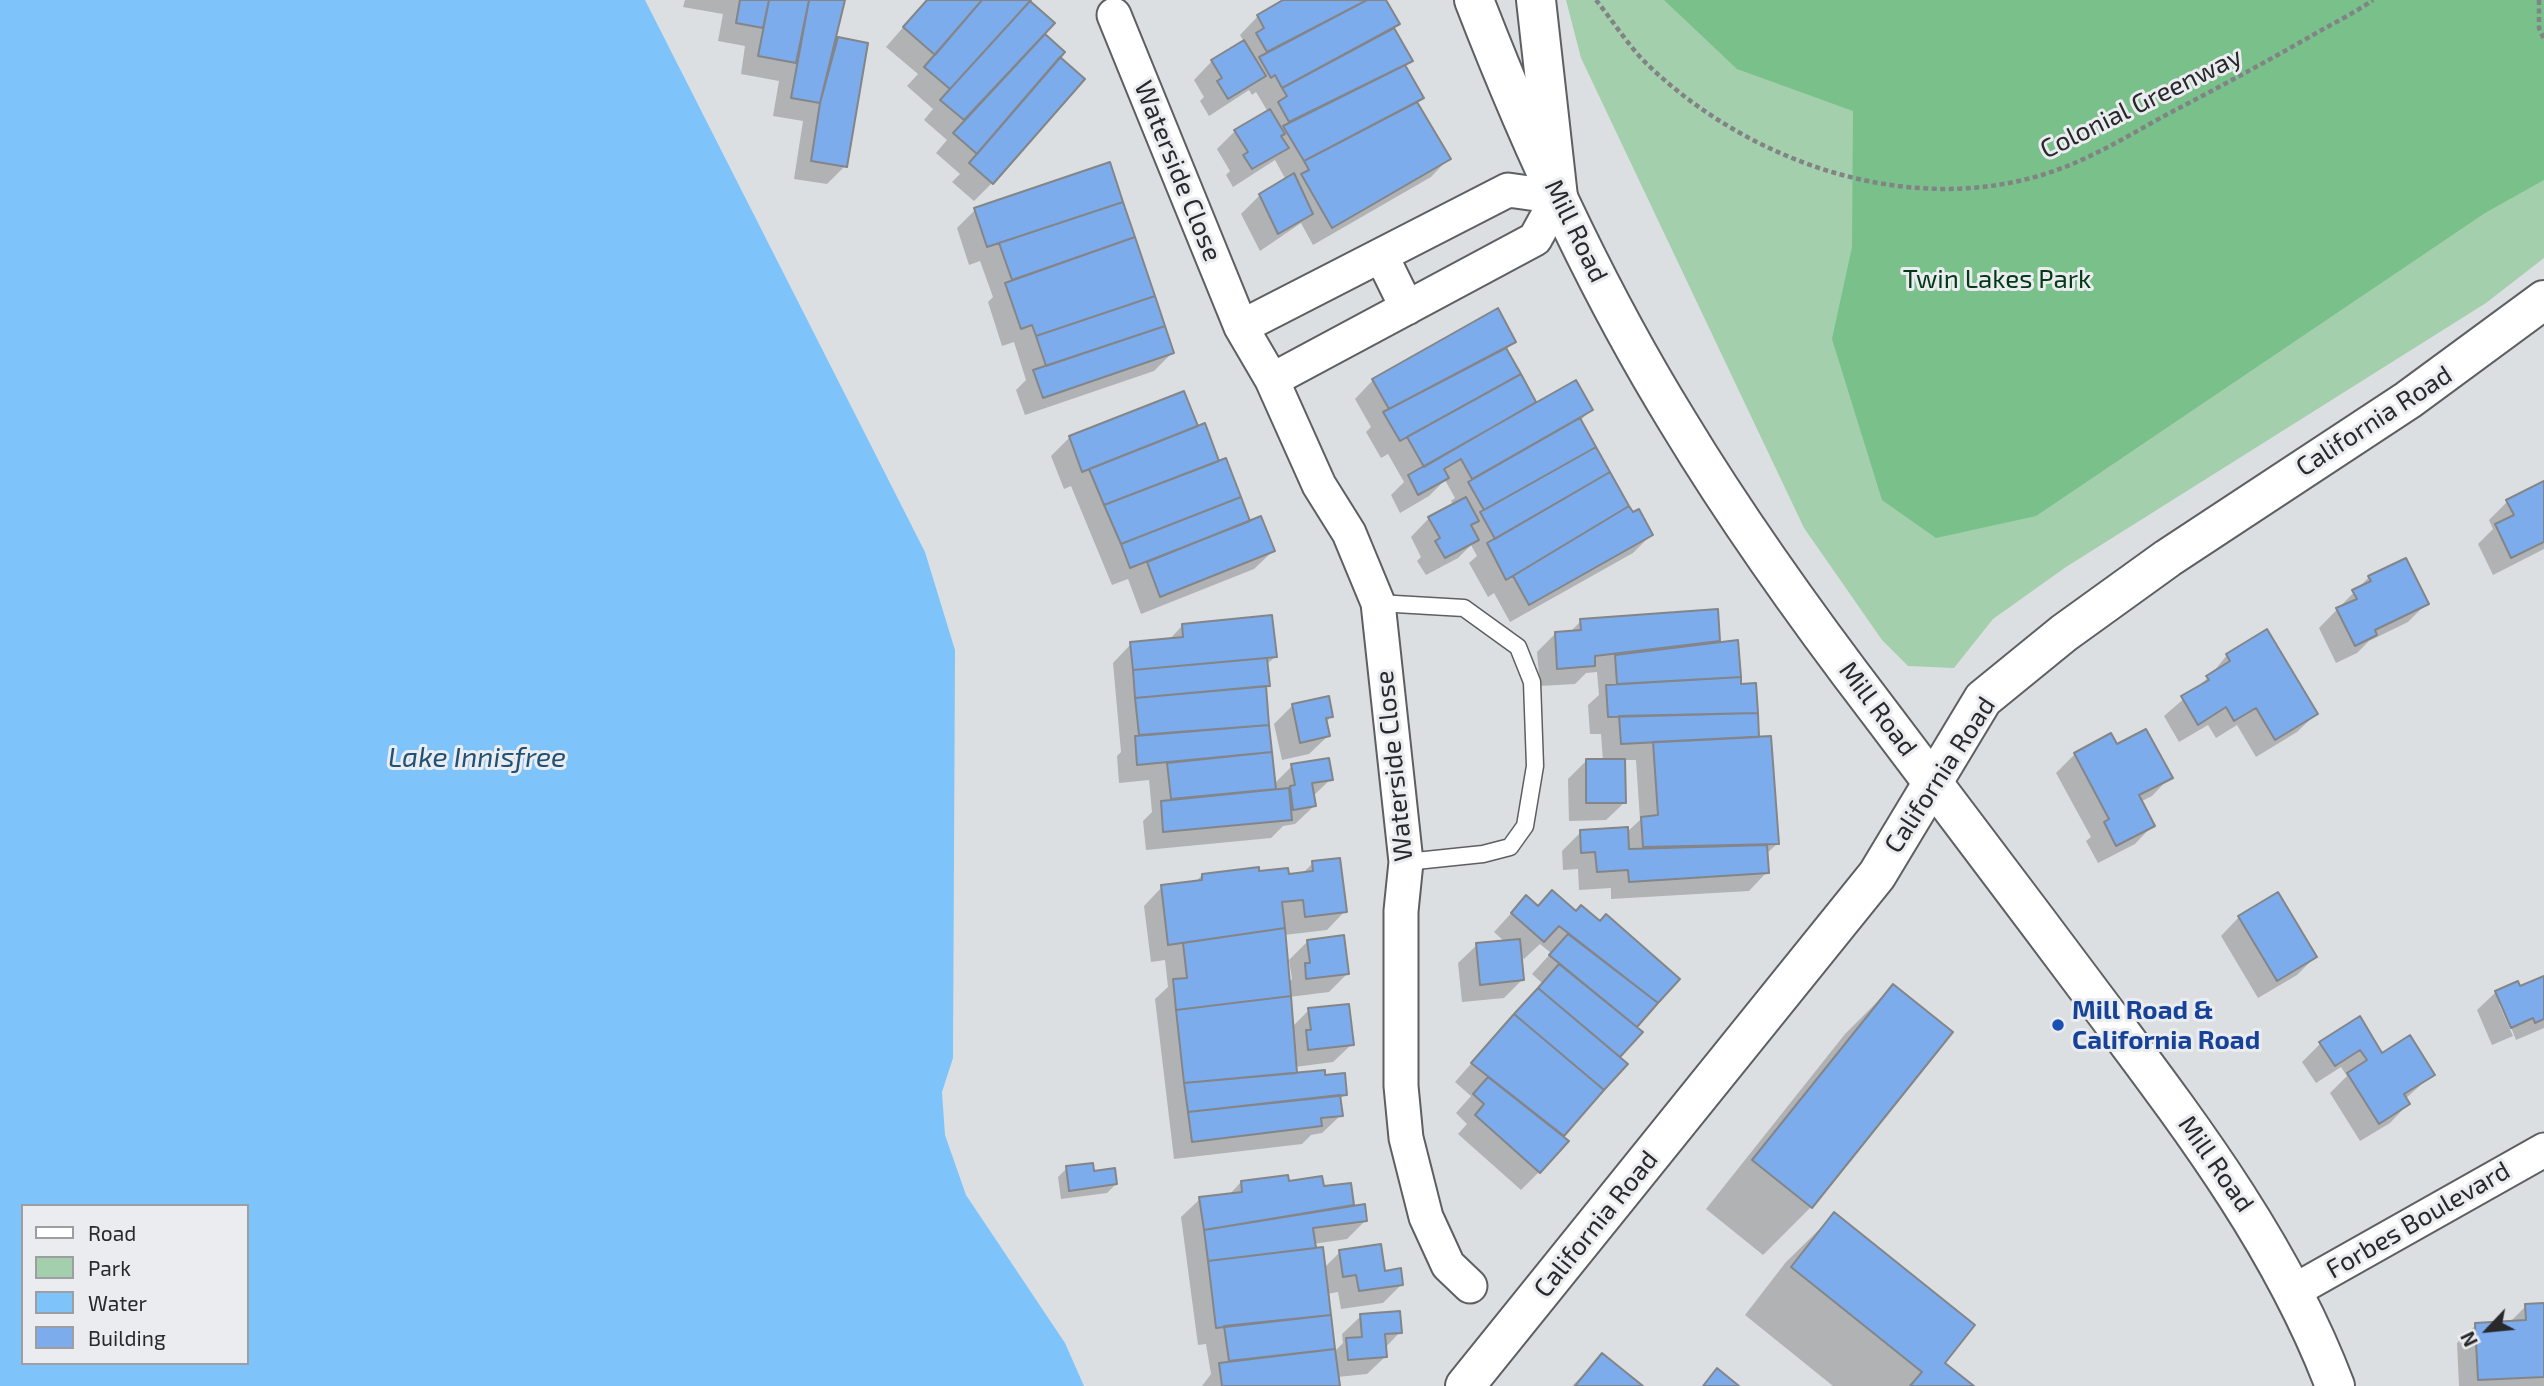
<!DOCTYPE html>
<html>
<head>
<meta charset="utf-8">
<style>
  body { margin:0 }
  #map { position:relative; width:2544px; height:1386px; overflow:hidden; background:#dcdfe2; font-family:"Exo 2",sans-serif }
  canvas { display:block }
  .legend { position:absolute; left:21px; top:1204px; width:228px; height:161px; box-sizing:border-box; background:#eaecef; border:2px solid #9d9ea1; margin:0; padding:9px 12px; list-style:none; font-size:21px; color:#29292b }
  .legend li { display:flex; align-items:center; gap:14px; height:35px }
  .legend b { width:35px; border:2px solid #9d9ea1 }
  .north { position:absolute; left:2453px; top:1295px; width:70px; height:70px; -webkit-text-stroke:5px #eaecef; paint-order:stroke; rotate:244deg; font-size:19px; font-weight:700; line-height:28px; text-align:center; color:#29292b }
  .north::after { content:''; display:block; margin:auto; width:24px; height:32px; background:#29292b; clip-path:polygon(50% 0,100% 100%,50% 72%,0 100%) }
</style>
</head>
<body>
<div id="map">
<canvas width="2544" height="1386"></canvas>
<ul class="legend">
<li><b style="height:9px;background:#fff"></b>Road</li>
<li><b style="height:19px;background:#a4cfac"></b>Park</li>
<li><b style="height:19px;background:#7ec4fa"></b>Water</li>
<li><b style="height:19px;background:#7dacec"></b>Building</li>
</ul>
<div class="north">N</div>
</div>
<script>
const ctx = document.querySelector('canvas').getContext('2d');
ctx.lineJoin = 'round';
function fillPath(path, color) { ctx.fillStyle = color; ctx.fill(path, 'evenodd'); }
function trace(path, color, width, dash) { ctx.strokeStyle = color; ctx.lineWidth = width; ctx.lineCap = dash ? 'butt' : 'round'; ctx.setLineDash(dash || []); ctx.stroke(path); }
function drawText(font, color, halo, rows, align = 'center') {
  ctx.font = font + ' "Exo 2",sans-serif'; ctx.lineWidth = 6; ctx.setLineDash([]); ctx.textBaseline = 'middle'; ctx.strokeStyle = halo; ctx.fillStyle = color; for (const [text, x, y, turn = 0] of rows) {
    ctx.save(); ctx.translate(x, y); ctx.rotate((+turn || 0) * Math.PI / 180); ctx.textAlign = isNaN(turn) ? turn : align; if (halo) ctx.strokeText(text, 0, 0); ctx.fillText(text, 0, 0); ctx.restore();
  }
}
fillPath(new Path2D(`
  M1566,0H2544V258L2486,303L2066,567L1993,619L1954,668L1908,666L1882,640L1804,528L1581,58Z`), '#a4cfac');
fillPath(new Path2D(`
  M1664,0H2544V180L2485,213L2036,516L1936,538L1882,500L1832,339L1852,247L1853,111L1737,69Z`), '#79c08a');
fillPath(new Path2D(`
  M0,0H645L925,552L955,650L953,1058L942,1092L945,1135L966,1195L1065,1343L1084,1386H0ZM23,1206H247V1363H23Z`), '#7ec4fa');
fillPath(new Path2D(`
  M685,0H844L836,39L866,44L845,166L827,184L794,179L803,121L773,116L779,81L741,74L745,46L718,41L723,14L683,7Z
  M927,0H1029L1043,34L1063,52L992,183L974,201L952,182L960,174L936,153L947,140L924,120L933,109L907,86L918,74L886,47Z
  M1287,0H1384L1398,24L1393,29L1411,60L1404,67L1422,98L1416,104L1449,158L1431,177L1313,245L1301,223L1260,251L1241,214L1260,195L1286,180L1275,160L1233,187L1226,175L1230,171L1217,149L1235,131L1268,112L1256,92L1252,95L1249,90L1209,116L1200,101L1204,97L1194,80L1212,61L1244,42L1240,35L1258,16Z
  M1109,164L1172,353L1154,371L1025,415L1016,390L1026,380L1014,342L1002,346L988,302L993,297L980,261L969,265L957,228L975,210Z
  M1514,342L1505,351L1535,405L1591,410L1580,421L1632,515L1651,535L1633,553L1510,622L1494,593L1488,597L1469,563L1477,556L1471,545L1458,558L1426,575L1417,561L1421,557L1411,537L1429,518L1454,506L1451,501L1455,498L1445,480L1429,496L1400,513L1391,495L1404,482L1388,454L1381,458L1366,432L1371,427L1355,399L1373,380Z
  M1197,428L1249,523L1273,551L1254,569L1141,614L1128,579L1112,585L1071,486L1064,489L1051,456L1070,437Z
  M2544,483V549L2493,575L2478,544L2493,529L2489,520L2507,502Z
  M2369,577L2426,604L2408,622L2369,641L2357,653L2336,663L2319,628Z
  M1717,611L1719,643L1736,642L1739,686L1758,739L1777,844L1766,854L1767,872L1749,891L1611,899V888L1579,890L1578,869L1563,870L1562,851L1581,832L1626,833L1640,820L1636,760H1624L1625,802L1606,820L1569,821L1568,779L1586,761H1603L1601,734H1590L1588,705L1599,695L1597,672L1586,673L1575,684L1540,686L1537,652L1556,633H1569L1581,621Z
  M1182,626L1275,657L1266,665L1268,685L1264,689L1273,785L1292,766L1331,779L1312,797L1314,806L1295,824L1283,826L1271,838L1146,850L1143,821L1152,812L1149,780L1119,783L1117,756L1121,752L1113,663L1131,644L1168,641Z
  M2227,655L2316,714L2297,732L2256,757L2237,725L2216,738L2208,725L2179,742L2164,716L2210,676Z
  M1293,705L1331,717L1325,723L1328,736L1309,754L1282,760L1274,724Z
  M2116,747L2170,777L2152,796L2140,802L2153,825L2135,844L2098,863L2086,841L2091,837L2056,773L2075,754Z
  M1313,863L1345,911L1327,930L1284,935L1288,983L1292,979L1289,960L1308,941L1347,974L1329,992L1289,997L1292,1027L1309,1010L1352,1044L1333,1062L1295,1067L1296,1075L1324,1076L1345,1094L1339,1100L1341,1115L1322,1133L1311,1135L1302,1144L1174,1159L1155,999L1168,987L1165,960L1151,962L1144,906L1162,887L1195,883L1202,875L1302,874Z
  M2277,894L2315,957L2297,975L2258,998L2221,936L2239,917Z
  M1526,897L1537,907L1575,914L1677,979L1635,1027L1640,1032L1618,1058L1626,1064L1561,1136L1539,1172L1521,1190L1458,1134L1467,1124L1456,1113L1471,1096L1455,1082L1542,983L1532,974L1551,953L1540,944L1524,959L1520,955L1522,980L1504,998L1462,1002L1458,963L1477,945L1505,942L1494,932Z
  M2544,978V1028L2516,1040L2502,1004H2499L2513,1036L2492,1045L2477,1010L2496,992L2519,989Z
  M1893,986L1811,1207L1763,1255L1706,1209L1845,1034Z
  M2359,1019L2381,1055L2433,1074L2405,1099L2408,1104L2390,1123L2360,1141L2330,1093L2347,1076L2341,1067L2316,1083L2302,1062L2321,1043Z
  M1067,1168L1093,1173L1116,1184L1107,1193L1061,1199L1058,1177Z
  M1241,1182L1288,1183L1323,1188L1350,1185L1353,1207L1365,1221L1347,1239L1313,1244L1324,1268L1340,1252L1401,1285L1383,1303L1341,1309L1338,1292L1327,1294L1334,1352L1343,1343L1342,1334L1361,1316L1400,1332L1385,1348L1386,1356L1367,1374L1337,1377L1338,1386H1202L1211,1374L1206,1344L1198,1345L1181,1217L1200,1199L1229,1195Z
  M1834,1215L1942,1363L1971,1386H1833L1745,1315L1786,1262Z
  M2544,1305V1386H2459L2457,1343L2476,1325L2509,1323L2526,1306Z
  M1603,1355L1641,1386H1572Z`), '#0003');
const building = new Path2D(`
  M740,0H769L763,28L736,23Z
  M769,0H809L796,63L758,56Z
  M809,0H845L820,103L791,98Z
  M927,0H982L935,55L903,27Z
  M982,0H1031L950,89L924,67Z
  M1283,0H1367L1267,52L1256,33L1264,28L1257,15Z
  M1367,0H1386L1400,24L1282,88L1275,75L1271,78L1259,57Z
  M1030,1L1055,23L964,120L940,100Z
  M1394,28L1413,61L1289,122L1278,102L1287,96L1282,88Z
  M1045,34L1065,52L977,154L953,133Z
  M838,37L868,43L847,167L811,161L820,103Z
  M1244,40L1266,76L1228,99L1217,81L1222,78L1211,60Z
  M1060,57L1085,79L993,184L969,163Z
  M1405,65L1424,98L1304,161L1283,126Z
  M1417,102L1451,159L1332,228L1301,174L1309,170L1304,161Z
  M1270,109L1285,134L1281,136L1289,148L1252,169L1243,155L1248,152L1234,130Z
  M1110,162L1123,202L987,247L974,208Z
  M1294,173L1313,214L1278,234L1259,194Z
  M1123,202L1135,237L1012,280L999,243Z
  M1135,237L1155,296L1036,336L1032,325L1021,329L1005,283Z
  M1155,296L1165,326L1046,366L1036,336Z
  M1498,308L1516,342L1389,409L1372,379Z
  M1165,326L1174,353L1043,398L1033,370Z
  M1506,348L1521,374L1400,441L1383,412Z
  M1521,374L1536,402L1424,467L1407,437Z
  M1576,380L1593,410L1472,479L1461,459L1444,469L1449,478L1418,495L1408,475Z
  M1184,391L1198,426L1082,472L1069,436Z
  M1580,418L1596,447L1484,510L1468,482Z
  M1205,423L1219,461L1104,505L1089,469Z
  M1596,447L1610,472L1495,539L1480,512Z
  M1226,458L1241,497L1121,544L1104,505Z
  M1610,472L1629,506L1506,580L1487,543Z
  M2544,481V542L2511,558L2495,524L2514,515L2506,500Z
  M1241,497L1250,521L1130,568L1121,544Z
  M1466,497L1479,521L1471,525L1479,540L1445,558L1435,541L1440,538L1428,517Z
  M1629,506L1633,512L1639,509L1653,535L1529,605L1513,576Z
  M1261,516L1275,551L1160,597L1147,562Z
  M2406,558L2429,604L2375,630L2377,635L2355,646L2336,608L2357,599L2352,590L2371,581L2368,576Z
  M1718,609L1720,641L1595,656V666L1557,669L1555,632L1581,630L1580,619Z
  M1272,615L1277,657L1133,670L1130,642L1183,637L1182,624Z
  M2267,629L2318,714L2275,740L2256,708L2234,721L2226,707L2198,725L2181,696L2209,680L2206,676L2230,661L2226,654Z
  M1738,640L1741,677L1617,684L1615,655Z
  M1267,658L1270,686L1135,698L1133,670Z
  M1741,677V684L1756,683L1758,713L1608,717L1606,685Z
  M1266,686L1269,725L1139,735L1135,698Z
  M1329,696L1333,717L1326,718L1330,736L1300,743L1292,704Z
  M1758,713L1759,737L1621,744L1619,716Z
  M1269,725L1272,752L1137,765L1135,736Z
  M2146,729L2173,778L2139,795L2155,826L2116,846L2104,822L2109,819L2074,753L2111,733L2117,744Z
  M1771,736L1779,844L1643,847L1641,817L1658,815L1653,742Z
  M1272,752L1276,789L1171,799L1167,763Z
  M1329,758L1333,780L1312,783L1316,806L1293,810L1290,786L1295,785L1291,764Z
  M1586,759H1625L1626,803H1586Z
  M1289,788L1292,820L1163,832L1161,801Z
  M1628,827L1629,849L1767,845L1769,873L1629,882L1628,870L1597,872L1595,852L1581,853L1580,830Z
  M1340,858L1347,912L1305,917L1303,900L1282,902L1285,928L1168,945L1161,885L1202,880V874L1259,867V871L1288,868L1289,874L1313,871L1312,861Z
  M1552,890L1576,911L1581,905L1600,921L1606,914L1680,979L1658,1003L1559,926L1544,942L1511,913L1526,895L1538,906Z
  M2278,892L2317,957L2277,981L2238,916Z
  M1285,928L1291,996L1176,1010L1173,979L1187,978L1183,943Z
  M1568,934L1658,1003L1637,1027L1549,955Z
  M1344,935L1349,974L1306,979L1305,963H1310L1307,940Z
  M1520,939L1524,980L1480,985L1476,943Z
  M1559,964L1643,1032L1620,1057L1538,988Z
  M2544,976V1019L2535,1023L2533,1018L2511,1028L2495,991L2518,981L2520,986Z
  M1893,984L1953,1032L1812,1208L1752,1160Z
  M1538,988L1628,1064L1604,1090L1514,1014Z
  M1291,996L1297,1073L1184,1083L1176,1010Z
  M1349,1004L1354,1045L1308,1050L1306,1030H1311L1308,1008Z
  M1514,1014L1604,1090L1564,1136L1471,1063Z
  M2360,1016L2382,1053L2410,1035L2435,1075L2404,1094L2410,1104L2379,1124L2347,1073L2367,1060L2360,1050L2335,1066L2319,1042Z
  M1325,1070V1075L1345,1073L1347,1095L1188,1112L1184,1083Z
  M1488,1077L1569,1141L1540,1173L1475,1115L1484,1104L1473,1094Z
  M1340,1095L1343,1116L1321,1118L1322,1126L1192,1142L1188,1112Z
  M1093,1163L1094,1171L1115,1168L1117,1184L1069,1191L1066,1166Z
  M1288,1175L1289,1181L1322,1176L1324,1186L1351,1183L1354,1205L1204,1230L1199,1197L1242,1192L1241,1181Z
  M1365,1204L1367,1221L1313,1228L1316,1248L1208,1261L1204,1230Z
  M1834,1212L1975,1325L1945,1363L1974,1386H1910L1922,1372L1791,1267Z
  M1381,1244L1385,1271L1401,1268L1403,1285L1359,1291L1356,1275L1343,1277L1339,1250Z
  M1323,1247L1331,1315L1216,1328L1208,1261Z
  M2544,1303V1377L2478,1380L2475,1323L2526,1320L2525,1304Z
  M1400,1311L1402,1333L1385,1334L1387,1357L1348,1360L1346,1338L1362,1337L1360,1314Z
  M1331,1315L1335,1349L1229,1361L1224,1326Z
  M1335,1349L1340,1386H1222L1219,1363Z
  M1602,1353L1643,1386H1575Z
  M1717,1368L1739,1386H1703Z`);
fillPath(building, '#7dacec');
trace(building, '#838588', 2);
const lane = new Path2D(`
  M1378,603L1464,608L1518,647L1532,682L1535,766L1525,826L1510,847L1483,854L1406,862`);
const street = new Path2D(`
  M1114,15L1241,327L1272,380L1319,485L1349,533L1378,603L1406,862L1401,911V1086L1406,1138L1426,1217L1448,1265L1470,1286
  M1381,255L1407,308
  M1241,327L1508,190L1558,197L1535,239L1272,380
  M2292,1292L2544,1150`);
const secondary = new Path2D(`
  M1465,1386L1877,875L1983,699L2064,633L2168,558L2408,400L2544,300`);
const primary = new Path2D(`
  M1474,0C1530,145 1596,289 1678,422C1739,523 1808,619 1880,713C1954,811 2029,910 2103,1009C2192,1128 2282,1246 2335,1386`);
const highway = new Path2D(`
  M1536,0L1558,197`);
trace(lane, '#5e5f62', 19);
trace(street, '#5e5f62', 37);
trace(secondary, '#5e5f62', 42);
trace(primary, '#5e5f62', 42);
trace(highway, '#5e5f62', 42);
trace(new Path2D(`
  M1596,0C1613,21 1629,47 1649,66C1751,163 1907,217 2045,174C2094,159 2138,129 2183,106C2229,82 2273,58 2318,32C2336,22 2356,12 2373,0
  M2539,0V28L2544,39`), '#818385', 4.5, [5, 3.5]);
trace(lane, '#fff', 16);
trace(street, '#fff', 33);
trace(secondary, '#fff', 38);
trace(primary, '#fff', 38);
trace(highway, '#fff', 38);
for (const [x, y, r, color] of [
  [2058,1025,7,"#1a4fb4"]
]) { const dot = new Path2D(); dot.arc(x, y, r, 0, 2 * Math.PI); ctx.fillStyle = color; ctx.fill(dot); trace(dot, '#eaecef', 2.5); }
drawText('26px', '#29292b', '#eaecef', [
  ["Colonial Greenway",2141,103,-26],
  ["Waterside Close",1178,171,68],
  ["Mill Road",1576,231,64],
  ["California Road",2374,421,-33],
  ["Mill Road",1878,709,53],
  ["Waterside Close",1394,766,-96],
  ["California Road",1940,775,-57],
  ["Mill Road",2216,1164,55],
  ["Forbes Boulevard",2418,1220,-30],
  ["California Road",1596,1224,-51]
]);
drawText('26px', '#023a18', '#eaecef', [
  ["Twin Lakes Park",1997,279]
]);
drawText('bold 26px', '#164399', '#eaecef', [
  ["Mill Road &",2072,1010],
  ["California Road",2072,1040]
], 'left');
drawText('italic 28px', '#1f5276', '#eaecef', [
  ["Lake Innisfree",477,758]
]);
</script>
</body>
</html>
